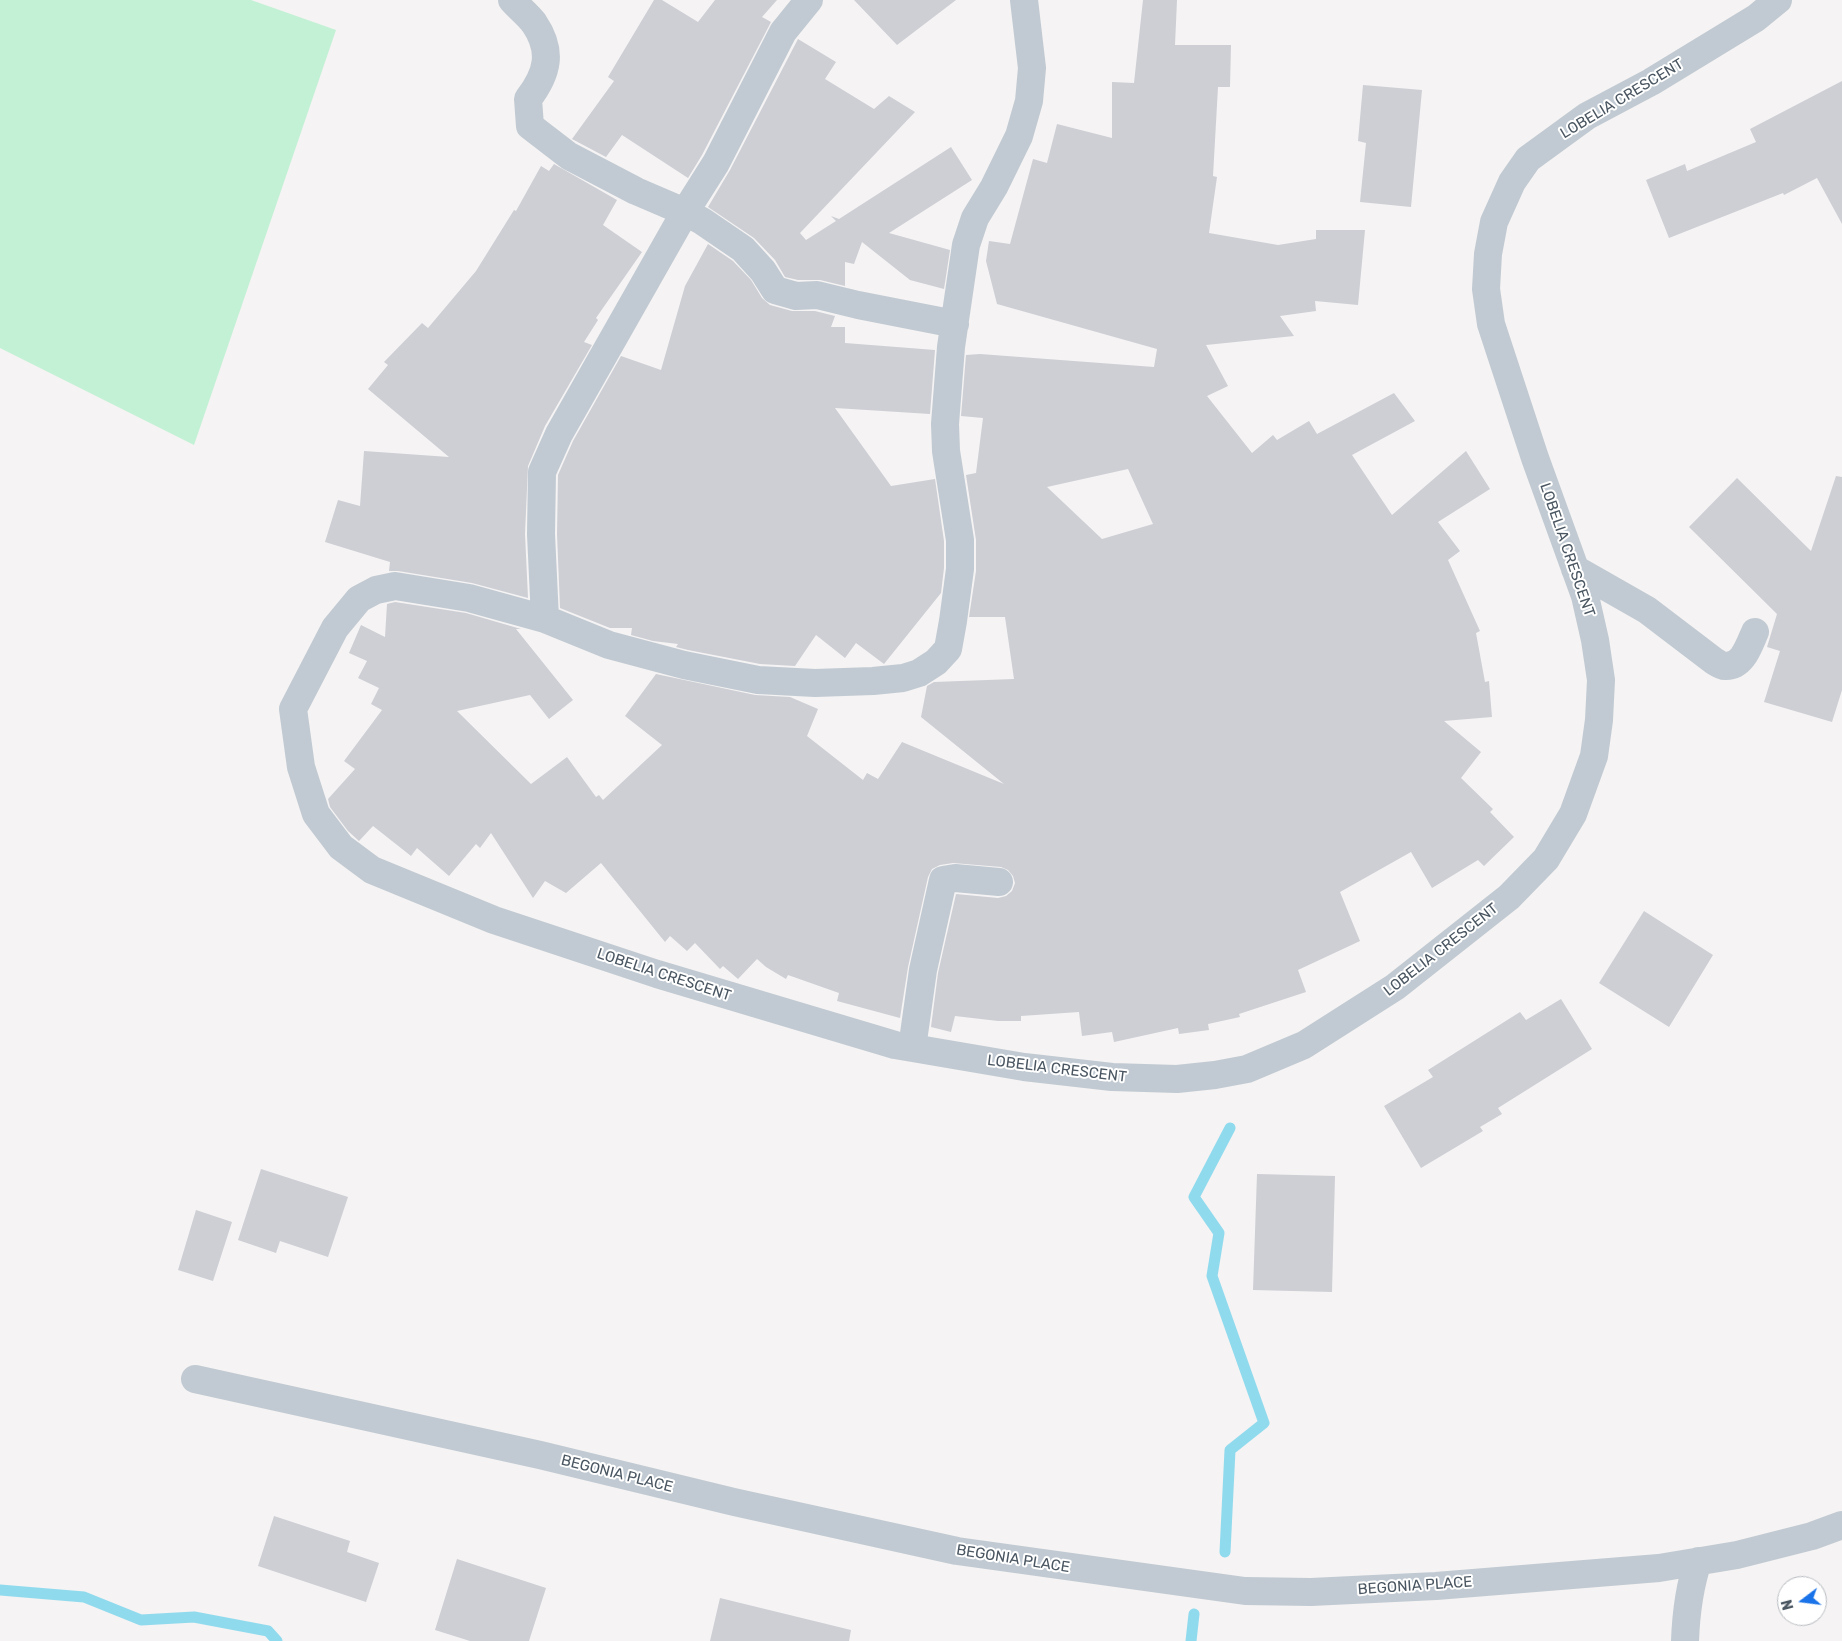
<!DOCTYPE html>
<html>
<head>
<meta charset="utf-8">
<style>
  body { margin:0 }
  #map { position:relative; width:1842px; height:1641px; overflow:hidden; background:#f5f3f3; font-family:Rubik,sans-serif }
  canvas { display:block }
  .north { position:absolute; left:1777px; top:1576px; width:50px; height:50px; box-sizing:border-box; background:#fff; border:1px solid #b7bbc0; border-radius:50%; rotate:255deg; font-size:14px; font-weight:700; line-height:20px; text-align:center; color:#4a5661 }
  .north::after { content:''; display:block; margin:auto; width:18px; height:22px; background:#1a73e8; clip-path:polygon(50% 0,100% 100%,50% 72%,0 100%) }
</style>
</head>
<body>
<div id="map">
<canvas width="1842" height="1641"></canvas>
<div class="north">N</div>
</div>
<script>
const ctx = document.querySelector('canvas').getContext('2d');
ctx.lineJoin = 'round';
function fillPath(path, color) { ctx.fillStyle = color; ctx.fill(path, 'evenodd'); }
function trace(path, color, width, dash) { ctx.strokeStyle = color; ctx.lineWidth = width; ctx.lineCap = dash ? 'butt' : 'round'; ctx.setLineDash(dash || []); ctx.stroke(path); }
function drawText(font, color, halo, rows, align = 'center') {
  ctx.font = font + ' Rubik,sans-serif'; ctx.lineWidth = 4; ctx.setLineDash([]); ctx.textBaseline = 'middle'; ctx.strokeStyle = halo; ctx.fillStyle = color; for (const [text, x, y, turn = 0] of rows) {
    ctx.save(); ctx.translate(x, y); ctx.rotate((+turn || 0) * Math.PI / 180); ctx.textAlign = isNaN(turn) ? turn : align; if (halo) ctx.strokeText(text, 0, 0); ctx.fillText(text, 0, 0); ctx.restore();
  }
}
fillPath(new Path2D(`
  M0,0H251L336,30L194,445L0,348Z`), '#c3f1d5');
trace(new Path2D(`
  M1225,1552L1230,1450L1264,1423L1212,1276L1219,1233L1194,1197L1230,1128
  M0,1590L84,1597L141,1620L194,1617L268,1631L277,1641
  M1191,1641L1194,1614`), '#90daee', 11);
fillPath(new Path2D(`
  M654,0H662L698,22L715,0H777L762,17L771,22L702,155L688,178L622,135L606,157L572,139L614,81L608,77Z
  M854,0H956L897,45Z
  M1143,0H1177L1175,45H1231L1230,87H1218L1213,176L1217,177L1209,233L1278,245L1316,239V230H1365L1358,305L1315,301L1316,311L1280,316L1294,336L1206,345L1228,386L1207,396L1252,453L1273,435L1277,440L1309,421L1317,434L1394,393L1415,421L1352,455L1392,515L1466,451L1490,489L1438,522L1460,551L1448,560L1480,631L1476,633L1485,682L1489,681L1492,717L1444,721L1481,752L1461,778L1493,809L1490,812L1514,837L1484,866L1478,860L1432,888L1411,852L1340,892L1360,941L1298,970L1306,992L1239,1014L1240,1017L1208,1024L1209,1030L1179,1034L1178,1028L1114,1042L1112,1032L1082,1036L1079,1012L1021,1016V1021H998L955,1016L951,1032L931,1027L938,973L956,894L998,898L1006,896L1012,891L1015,883L1013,876L1008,870L1001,867L953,863L940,865L932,869L928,877L908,967L900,1018L837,1001L839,993L788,975L786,979L766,967L757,959L738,979L723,966L720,969L695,943L687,951L670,936L665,942L601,863L566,893L545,881L533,898L491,833L480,848L476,844L449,876L417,848L411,856L373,826L359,841L348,831L330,807L328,799L355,769L344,761L382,710L371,704L379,688L358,678L367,661L349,653L361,625L385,637L387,604L395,602L466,613L521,629H516L573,700L549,719L530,695L457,711L531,784L567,757L596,797L599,795L603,800L662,745L625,716L656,674L755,695L790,697L818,709L807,736L863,780L867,773L878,779L902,742L1004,784L921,717L927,686L934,682L1014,679L1005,617H969L976,571V540L966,475L976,473L983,418L961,416L966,355L980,354L1154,367L1157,349L997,304L986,261L989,241L1010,244L1033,159L1047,163L1057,124L1112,138V82L1134,83ZM1128,469L1153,524L1102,539L1047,487Z
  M798,39L836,62L825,79L874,109L889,96L915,112L800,233L806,240L836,221L831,216L839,219L951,147L972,180L889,233L950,250L944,289L910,280L862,242L854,264L845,262V286L820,280H798L785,277L775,260L754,238L708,207L730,170Z
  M1842,81V224L1817,178L1784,195L1783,193L1669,238L1646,180L1685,164L1687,171L1756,142L1750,129Z
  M1363,85L1422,90L1411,207L1360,202L1366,143L1358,141Z
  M554,164L617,200L603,225L642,252L596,318L598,320L584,342L592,345L545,426L528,466L525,534L528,598L472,583L398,571H389L390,562L325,542L338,500L360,506L364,451L449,457L368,389L388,365L384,362L422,323L428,328L476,271L514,210L516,211L541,166L549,171Z
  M708,244L733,261L751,280L762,298L770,305L792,311H815L835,316L831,327H845V343L935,350L930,414L835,408L891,486L935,479L944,541V568L941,593L884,664L856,643L845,658L816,635L795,666L760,664L688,650L676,647L678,644L653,641L631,635L632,628H610L560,608L557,534L558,475L573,441L621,356L661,370L685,286Z
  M1836,476L1842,477V690L1832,722L1764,702L1780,651L1767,647L1777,614L1689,527L1737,478L1811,551Z
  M1644,911L1713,955L1669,1027L1599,983Z
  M1561,999L1592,1049L1498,1108L1502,1114L1480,1127L1483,1131L1421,1168L1384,1106L1433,1077L1428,1070L1520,1012L1526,1020Z
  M261,1169L348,1197L328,1257L280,1241L276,1253L238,1240Z
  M1257,1174L1335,1176L1332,1292L1253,1290Z
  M196,1210L232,1222L213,1281L178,1270Z
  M274,1516L350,1541L347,1552L379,1563L366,1602L258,1566Z
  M457,1559L546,1588L529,1641H470L435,1630Z
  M720,1598L851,1630L849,1641H710Z`), '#cdcfd5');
trace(new Path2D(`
  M512,0C519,8 528,15 534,23C553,51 548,73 528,99L530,126L569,156L636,191L685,212L702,221L743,249L763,271L775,290L796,296L817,295L858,305L955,324
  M1024,0L1032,68L1029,101L1019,136L994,187L975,218L966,245L951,347L945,424L946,451L960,540V569L953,621L948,649L936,662L919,673L903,678L873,681L815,683L758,680L684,665L609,645L545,619L469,598L395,586L376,590L359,599L335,628L293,709L301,767L316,814L341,847L372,870L494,920L657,974L895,1045L1024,1067L1112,1077L1177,1079L1215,1075L1247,1069L1304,1045L1395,987L1509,897L1546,859L1573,814L1594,756L1599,720L1601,680L1595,640L1585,596L1535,458L1491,324L1486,289L1488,254L1494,222L1512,182L1528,159L1587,116L1651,82L1756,18L1778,0
  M1575,569L1647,610L1714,661C1717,663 1722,666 1725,666C1743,667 1749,645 1755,632
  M545,619L541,534L542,472L559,434L685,212L716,163L783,32L809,0
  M912,1048L923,970L943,880L955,878L999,882
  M195,1379L540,1455L734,1502L957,1551L1245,1591L1311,1592L1436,1586L1659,1568L1737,1555L1812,1536L1842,1525
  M1685,1641C1686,1613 1689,1588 1698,1561`), '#c1cad2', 28);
drawText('15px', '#4a5661', '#fff', [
  ["LOBELIA CRESCENT",1622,99,-31],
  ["LOBELIA CRESCENT",1567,550,71],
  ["LOBELIA CRESCENT",1441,950,-38],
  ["LOBELIA CRESCENT",664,975,18],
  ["LOBELIA CRESCENT",1057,1069,7],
  ["BEGONIA PLACE",617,1474,14],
  ["BEGONIA PLACE",1013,1559,9],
  ["BEGONIA PLACE",1415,1586,-4]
]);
</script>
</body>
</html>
